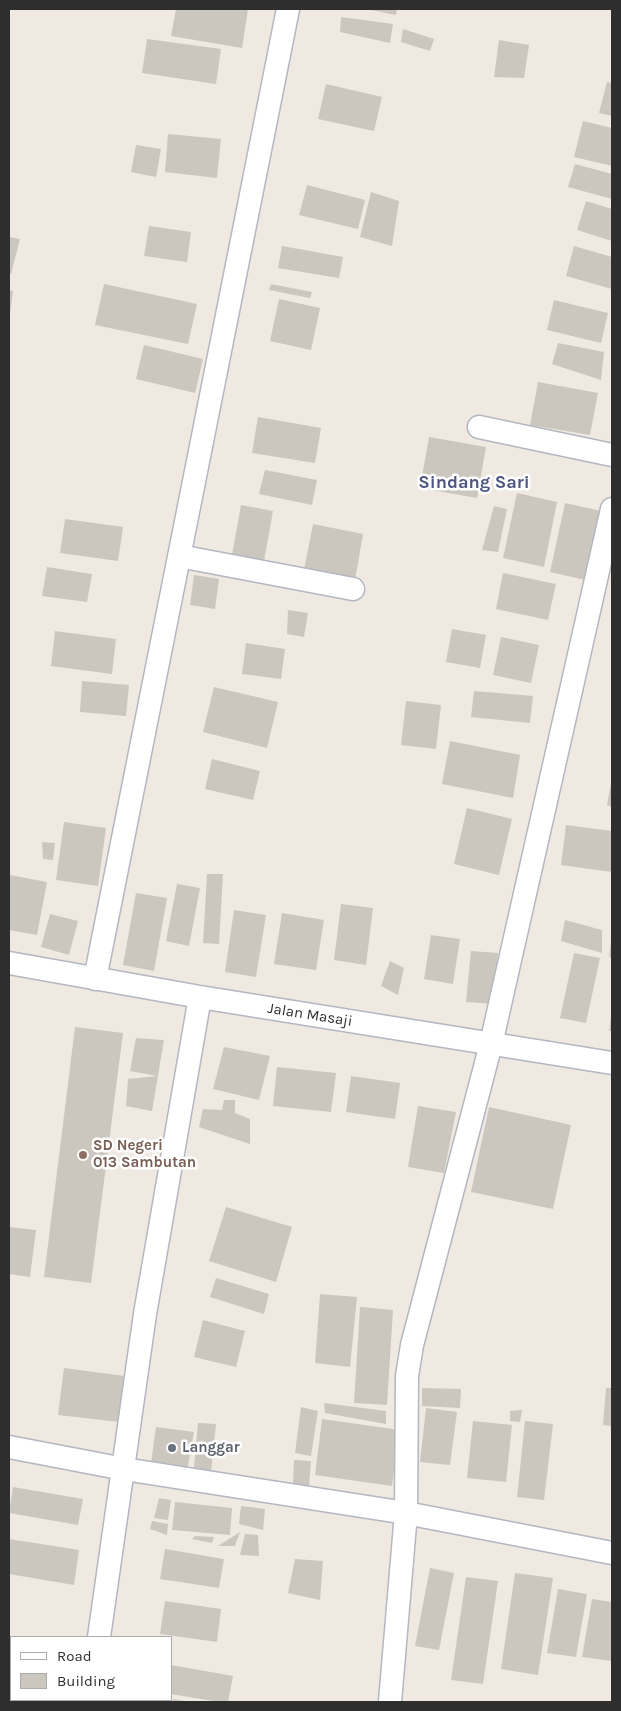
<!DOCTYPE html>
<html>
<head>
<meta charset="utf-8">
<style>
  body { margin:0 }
  #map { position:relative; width:621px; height:1711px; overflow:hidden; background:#efe9e1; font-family:Karla,sans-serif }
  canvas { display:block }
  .frame { position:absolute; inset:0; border:10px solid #2e2e2e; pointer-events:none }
  .legend { position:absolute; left:10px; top:1636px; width:162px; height:65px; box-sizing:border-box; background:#fff; border:1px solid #ababab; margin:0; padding:6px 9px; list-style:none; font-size:15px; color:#2e2e2e }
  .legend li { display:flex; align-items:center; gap:10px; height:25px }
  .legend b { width:25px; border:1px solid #ababab }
</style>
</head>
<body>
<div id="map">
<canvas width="621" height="1711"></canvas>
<div class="frame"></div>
<ul class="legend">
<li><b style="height:6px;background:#fff"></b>Road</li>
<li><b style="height:14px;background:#cbc7bf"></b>Building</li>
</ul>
</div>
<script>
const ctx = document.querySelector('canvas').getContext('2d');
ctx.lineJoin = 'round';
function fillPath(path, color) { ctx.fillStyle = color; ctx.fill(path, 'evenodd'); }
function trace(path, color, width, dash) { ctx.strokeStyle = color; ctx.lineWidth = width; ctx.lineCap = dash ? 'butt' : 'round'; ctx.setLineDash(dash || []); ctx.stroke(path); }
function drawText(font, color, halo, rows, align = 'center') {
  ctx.font = font + ' Karla,sans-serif'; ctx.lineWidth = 5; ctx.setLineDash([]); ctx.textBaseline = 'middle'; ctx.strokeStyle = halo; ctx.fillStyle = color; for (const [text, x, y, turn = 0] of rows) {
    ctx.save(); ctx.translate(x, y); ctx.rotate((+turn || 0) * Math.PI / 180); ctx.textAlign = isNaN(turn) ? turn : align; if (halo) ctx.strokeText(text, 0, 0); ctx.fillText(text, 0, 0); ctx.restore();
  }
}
fillPath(new Path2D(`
  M176,9H248L242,48L171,36Z
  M366,9H397L396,15Z
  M341,17L393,24L390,43L340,32Z
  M403,29L434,39L430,51L401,42Z
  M147,39L221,49L216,84L142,73Z
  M499,40L529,45L524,78L494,77Z
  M607,82L612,83V116L599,113Z
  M326,84L382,97L374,131L318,119Z
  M583,121L612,128V166L574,157Z
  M168,134L221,139L217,178L165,172Z
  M136,145L161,149L156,177L131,172Z
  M575,164L612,174V199L568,187Z
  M307,185L365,200L358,229L299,215Z
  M371,192L399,201L392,246L360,237Z
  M586,201L612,209V241L577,230Z
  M149,226L191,232L187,262L144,256Z
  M9,237L20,239L11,274H9Z
  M282,246L343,257L339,278L278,268Z
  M574,246L612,257V289L566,276Z
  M104,284L197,304L188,344L95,325Z
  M271,284L312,292L310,298L269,290Z
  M9,290L13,291L10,314H9Z
  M279,299L320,308L311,350L270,341Z
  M554,300L608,313L601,343L547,330Z
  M558,343L604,352L601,380L552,364Z
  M144,345L203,359L195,393L136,379Z
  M538,382L598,393L590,435L530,425Z
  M258,417L321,428L315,463L252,453Z
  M429,437L486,447L477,498L420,488Z
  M265,470L317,480L312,505L259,494Z
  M517,493L557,502L544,567L503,558Z
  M565,503L601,511L585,580L550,572Z
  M241,505L273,511L264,561L232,555Z
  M494,506L507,509L498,552L482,550Z
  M65,519L123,527L118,561L60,553Z
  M313,524L363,534L355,580L304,570Z
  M47,567L92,574L87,602L42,596Z
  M503,573L556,584L548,620L496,609Z
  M194,575L219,579L215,609L190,605Z
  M288,610L308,613L304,637L287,634Z
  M452,629L486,635L480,668L446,662Z
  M55,631L116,639L112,674L51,666Z
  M501,637L539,645L531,683L493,675Z
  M246,643L285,649L281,679L242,674Z
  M82,681L129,685L126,716L80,712Z
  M214,687L278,702L267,748L203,732Z
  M474,691L533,696L530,723L471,717Z
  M406,701L441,705L436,749L401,745Z
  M450,741L520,755L513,798L442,784Z
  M212,759L260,771L253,800L205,789Z
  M611,783H612V807L607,805Z
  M467,808L512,819L499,875L454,864Z
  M64,822L106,828L98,886L56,880Z
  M566,825L612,831V872L561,865Z
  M42,842L55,843L53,860L43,859Z
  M207,874H223L219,944L203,943Z
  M10,875L47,882L37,935L9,930V883Z
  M177,884L200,888L189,946L166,941Z
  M136,893L167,898L154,971L123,965Z
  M341,904L373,908L366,965L334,960Z
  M234,910L266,915L256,977L225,972Z
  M282,913L324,920L316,970L274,964Z
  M50,914L78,921L69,955L41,947Z
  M565,920L602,930V953L561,941Z
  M431,935L460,939L453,984L424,979Z
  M611,942H612V958L609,957Z
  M471,951L498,953L493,1004L466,1002Z
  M574,953L600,958L586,1023L560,1018Z
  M390,961L404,968L398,995L381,986Z
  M611,1018H612V1031H609Z
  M75,1027L123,1033L91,1283L44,1277Z
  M136,1038L164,1040L152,1111L126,1106L128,1079L157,1076L130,1071Z
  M224,1047L270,1056L259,1100L213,1089Z
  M277,1067L336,1073L331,1112L273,1106Z
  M351,1076L400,1083L395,1119L346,1112Z
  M224,1100H235V1113L250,1119V1144L199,1127L203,1109L222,1110Z
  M418,1106L456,1112L444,1173L408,1167Z
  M489,1107L571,1125L553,1209L471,1192Z
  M226,1207L292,1227L276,1282L209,1261Z
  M9,1227L36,1230L30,1277L9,1274Z
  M216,1278L269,1294L264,1314L210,1297Z
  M320,1294L357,1297L350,1367L315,1363Z
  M360,1307L393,1310L387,1405L354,1403Z
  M203,1320L245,1331L236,1367L194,1357Z
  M64,1368L125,1376L120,1422L58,1415Z
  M422,1388L461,1389L460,1408L422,1406Z
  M606,1388H612V1426L603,1425Z
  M324,1403L386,1411V1424L325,1413Z
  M301,1407L318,1411L311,1456L295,1453Z
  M426,1408L457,1412L450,1465L420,1462Z
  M522,1410L520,1422L510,1421V1411Z
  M322,1419L400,1430L392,1486L315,1475Z
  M473,1421L512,1425L506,1482L467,1478Z
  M525,1421L553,1424L544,1500L517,1497Z
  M198,1423L216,1424L211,1472L194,1468Z
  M156,1427L194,1432L187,1471L151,1463Z
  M294,1460L311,1461L309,1486L293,1483Z
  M13,1487L83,1499L78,1525L9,1513Z
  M159,1498L171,1500L168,1520L154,1518Z
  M175,1502L232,1508L230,1535L172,1530Z
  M241,1506L265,1509L263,1530L239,1524Z
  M152,1521L168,1524L167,1535L150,1529Z
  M240,1532L235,1546H218Z
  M245,1534L258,1535L259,1556L240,1555Z
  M195,1536L214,1537L212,1543L192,1539Z
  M9,1539L79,1550L74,1585L9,1574Z
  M165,1549L224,1559L219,1588L160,1579Z
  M295,1559L323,1561L320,1600L288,1593Z
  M430,1568L454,1573L439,1650L415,1646Z
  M515,1573L553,1578L538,1675L501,1669Z
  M466,1577L498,1581L483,1684L451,1680Z
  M558,1589L587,1594L576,1657L547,1653Z
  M592,1599L612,1602V1661L582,1657Z
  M165,1601L221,1609L217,1642L160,1634Z
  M171,1665L233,1676L228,1702H219L171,1694Z
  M173,1699L185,1701V1702H172Z`), '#cbc7bf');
const street = new Path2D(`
  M479,427L612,455
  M179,556L353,589
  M9,963L200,997L612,1063
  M95,979L288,9
  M9,1447L124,1469L406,1513L612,1553
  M99,1637L145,1314L200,997
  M90,1702V1700
  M390,1702L406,1513L407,1376L412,1345L491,1044L612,509`);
trace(street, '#b4b7c1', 25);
trace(street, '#fff', 22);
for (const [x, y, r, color] of [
  [83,1155,5,"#8d6e63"],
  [172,1448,5,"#6b7280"]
]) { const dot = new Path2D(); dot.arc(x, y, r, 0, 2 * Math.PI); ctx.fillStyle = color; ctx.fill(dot); trace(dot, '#fff', 2); }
drawText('15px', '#2e2e2e', '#fff', [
  ["Jalan Masaji",310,1015,9]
]);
drawText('bold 15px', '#785e54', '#fff', [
  ["SD Negeri",93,1146],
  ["013 Sambutan",93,1163]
], 'left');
drawText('bold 15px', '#5b616d', '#fff', [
  ["Langgar",182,1448]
], 'left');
drawText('bold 18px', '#4d5680', '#fff', [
  ["Sindang Sari",474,483]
]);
</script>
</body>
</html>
